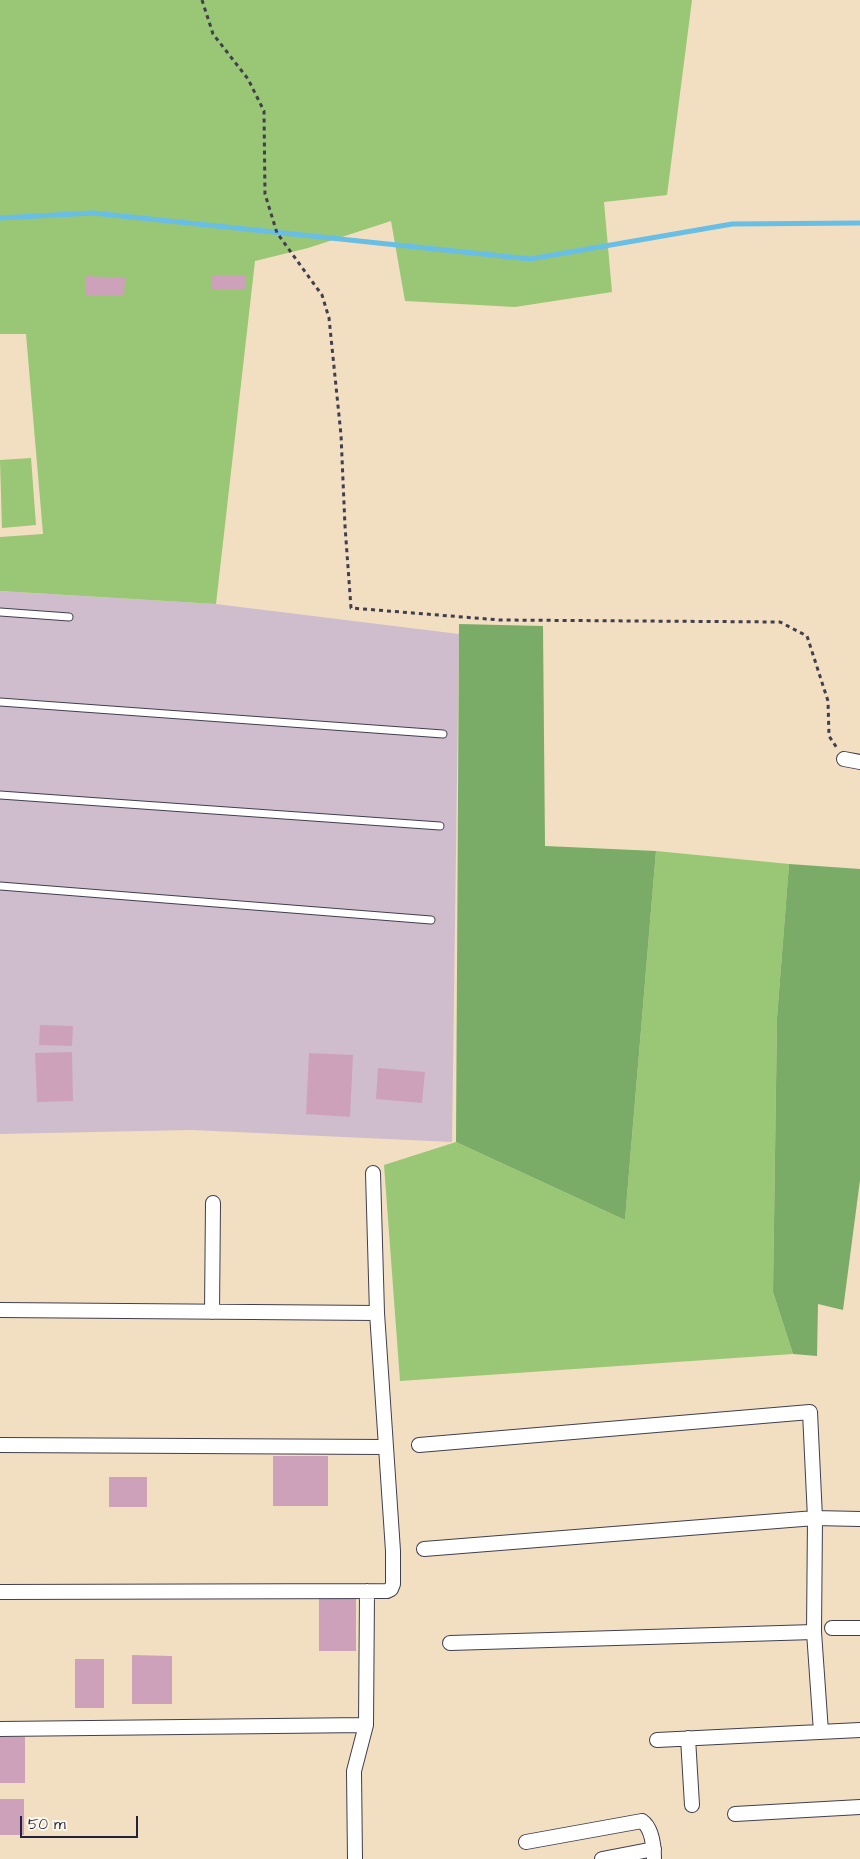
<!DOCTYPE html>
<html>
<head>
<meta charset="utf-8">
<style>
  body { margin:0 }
  #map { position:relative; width:860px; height:1859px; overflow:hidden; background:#f2dfc1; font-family:"Architects Daughter",sans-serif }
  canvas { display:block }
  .scale { position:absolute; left:20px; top:1816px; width:118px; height:22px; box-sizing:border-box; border:2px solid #22223b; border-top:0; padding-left:6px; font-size:15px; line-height:18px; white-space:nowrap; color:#22223b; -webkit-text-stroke:4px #fbf7ec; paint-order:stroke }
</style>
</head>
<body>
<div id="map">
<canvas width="860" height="1859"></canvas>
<div class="scale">50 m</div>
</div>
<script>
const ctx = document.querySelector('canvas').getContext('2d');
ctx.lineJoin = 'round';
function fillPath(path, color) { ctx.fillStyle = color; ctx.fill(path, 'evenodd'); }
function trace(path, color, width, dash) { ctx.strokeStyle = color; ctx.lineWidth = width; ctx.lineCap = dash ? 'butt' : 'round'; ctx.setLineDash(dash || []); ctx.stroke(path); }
fillPath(new Path2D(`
  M0,591L216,604L459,634L452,1142L192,1130L0,1134Z`), '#cfbdce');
fillPath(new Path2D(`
  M0,0H692L667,195L604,202L612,292L515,307L405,301L391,221L308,248L255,261L216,604L0,591V537L43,534L26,334H0Z
  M31,458L36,525L2,528L0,460Z
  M656,851L789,864L777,1018L773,1292L793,1354L400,1381L384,1165L456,1142L625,1220Z`), '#99c776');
fillPath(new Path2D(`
  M459,624L543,626L545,846L656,851L625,1220L456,1142Z
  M789,864L860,869V1180L843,1310L818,1304L817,1356L793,1354L773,1292L777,1018Z`), '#7aac67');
trace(new Path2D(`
  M0,218L93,213L530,259L732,224L860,223`), '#68bee5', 5);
fillPath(new Path2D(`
  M211,275H246V290H212Z
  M86,276L125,278L124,296L85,295Z
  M40,1025L73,1026L72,1046L39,1045Z
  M72,1052L73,1101L37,1102L35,1053Z
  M309,1053L353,1055L350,1117L306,1114Z
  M378,1068L425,1072L422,1103L376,1099Z
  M273,1456H328V1506H273Z
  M109,1477H147V1507H109Z
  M319,1595H356V1651H319Z
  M132,1655L172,1656V1704H132Z
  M75,1659H104V1708H75Z
  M0,1737H25V1783H0Z
  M0,1799H24V1835H0Z`), '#cea1bb');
const service = new Path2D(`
  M0,612L69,617
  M0,702L443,734
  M0,795L440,826
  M0,886L431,920`);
const minor = new Path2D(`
  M844,759L860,762
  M0,1310L377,1313
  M212,1312L213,1203
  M0,1445L386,1447
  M419,1445L810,1412L815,1518L814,1632L821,1732
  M424,1549L815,1518L860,1519
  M0,1592L387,1591L391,1589L393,1584V1551L377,1313L373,1173
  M832,1628H860
  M450,1643L814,1632
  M0,1729L366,1725
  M688,1738L692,1805
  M657,1740L860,1730
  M735,1814L860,1807
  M526,1842L642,1821C652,1828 654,1847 654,1859
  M355,1859L354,1771L366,1725L367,1591
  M602,1859L654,1849`);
trace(service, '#413e4f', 9);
trace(minor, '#413e4f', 16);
trace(new Path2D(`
  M202,0L213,34L248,79L264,111L265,194L277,233L322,295L329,318L341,435L345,526L351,608L500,620L780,622L807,636L828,701L829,736L837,748`), '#413e4f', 3, [4, 4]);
trace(service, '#fff', 7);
trace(minor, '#fff', 14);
</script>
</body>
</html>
